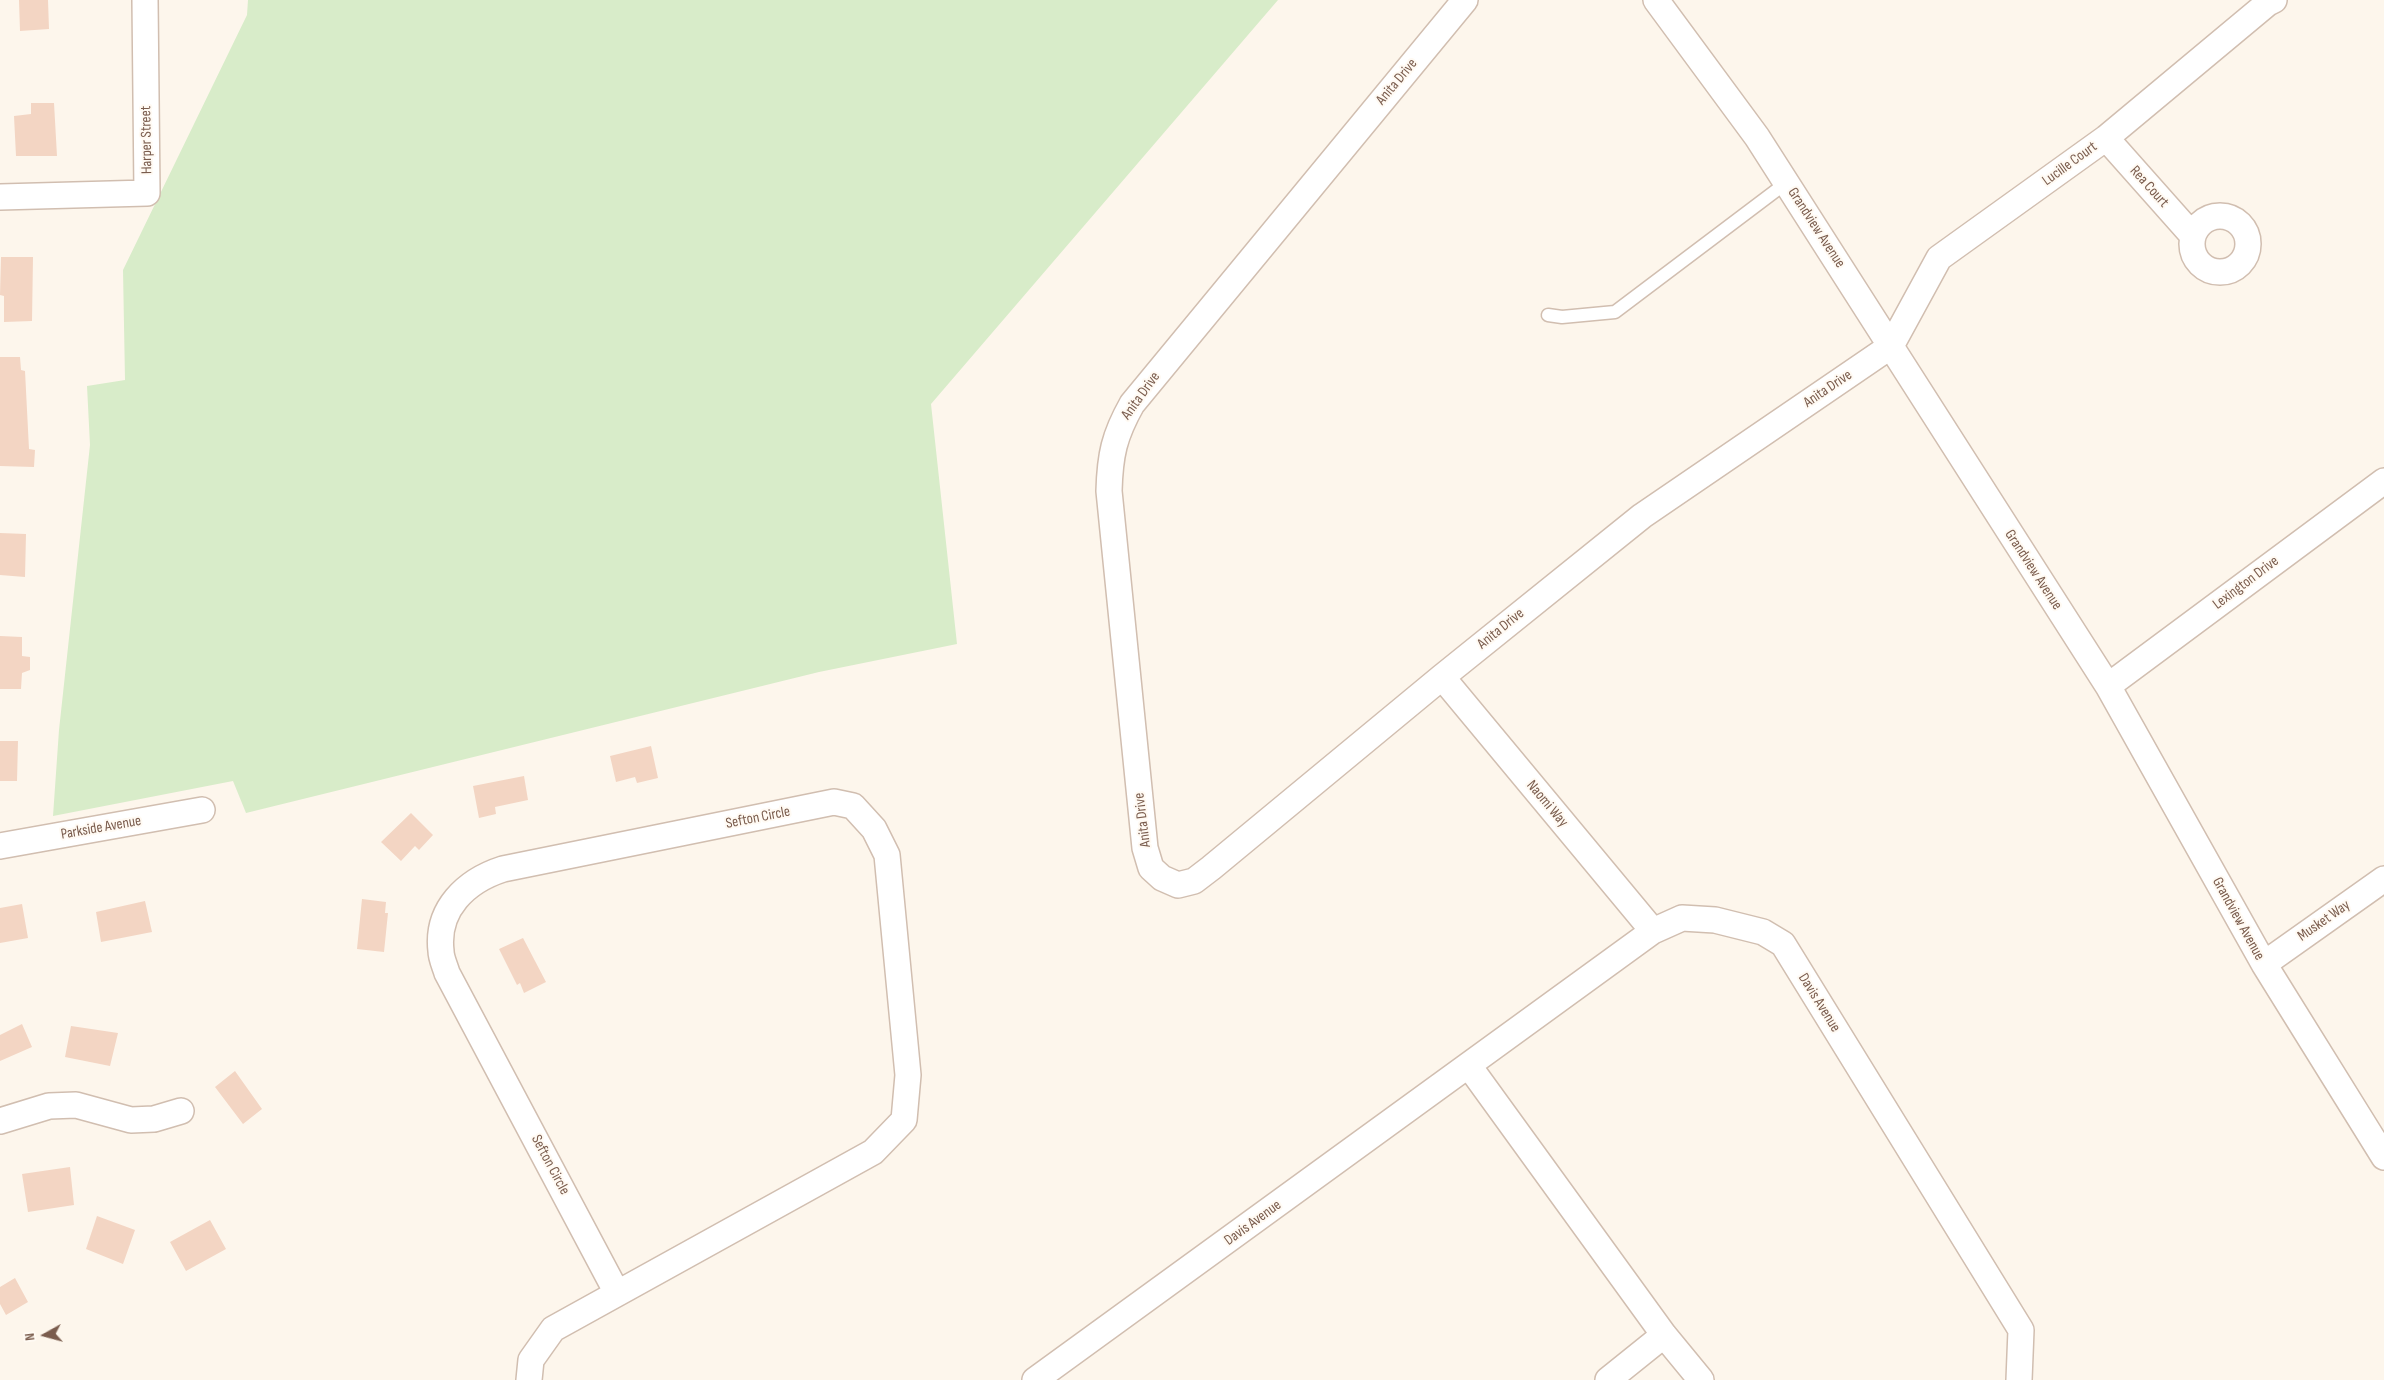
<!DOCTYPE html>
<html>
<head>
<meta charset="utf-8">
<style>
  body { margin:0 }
  #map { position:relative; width:2384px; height:1380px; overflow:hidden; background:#fdf6ec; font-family:"Sofia Sans Condensed",sans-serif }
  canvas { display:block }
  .north { position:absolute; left:20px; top:1310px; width:50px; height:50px; -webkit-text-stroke:4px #fffaf3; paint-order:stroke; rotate:263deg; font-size:14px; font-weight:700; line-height:20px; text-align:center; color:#7a5c4d }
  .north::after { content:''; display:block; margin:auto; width:18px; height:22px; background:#7a5c4d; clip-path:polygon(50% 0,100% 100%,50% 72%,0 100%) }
</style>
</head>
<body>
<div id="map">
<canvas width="2384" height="1380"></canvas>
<div class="north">N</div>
</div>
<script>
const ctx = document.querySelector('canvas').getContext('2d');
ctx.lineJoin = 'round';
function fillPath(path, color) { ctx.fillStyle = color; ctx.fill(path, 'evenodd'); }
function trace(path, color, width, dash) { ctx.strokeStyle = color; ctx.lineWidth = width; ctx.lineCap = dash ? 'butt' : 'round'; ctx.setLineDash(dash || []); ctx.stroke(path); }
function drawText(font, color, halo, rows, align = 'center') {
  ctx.font = font + ' "Sofia Sans Condensed",sans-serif'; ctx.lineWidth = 4; ctx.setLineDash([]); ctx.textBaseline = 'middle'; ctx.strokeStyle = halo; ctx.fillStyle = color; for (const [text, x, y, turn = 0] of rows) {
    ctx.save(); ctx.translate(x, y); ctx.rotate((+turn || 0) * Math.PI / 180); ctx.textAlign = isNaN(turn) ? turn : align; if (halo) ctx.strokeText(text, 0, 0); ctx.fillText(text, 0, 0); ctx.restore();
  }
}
fillPath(new Path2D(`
  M248,0H1278L931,404L957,644L819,672L246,813L233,781L53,816L59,730L90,445L87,386L125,380L123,270L247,15Z`), '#d8ecc9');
fillPath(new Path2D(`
  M19,0H48L49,29L20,31Z
  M31,103H54L57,156H16L14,116L31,114Z
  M1,257H33L32,321L4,322V296L0,295Z
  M0,357H20L21,370L25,371L29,449L35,450L34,467L0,466Z
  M0,533L26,534L25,577L0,575Z
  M0,636L22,637V656L30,657V670L22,673L21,689H0Z
  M0,741H18L17,781H0Z
  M651,746L658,778L637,783L635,777L616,782L610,756Z
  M524,776L528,800L495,807L496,814L479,818L473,786Z
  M411,813L433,835L419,850L415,846L401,861L381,842Z
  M362,899L386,902L385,913H388L384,952L357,949Z
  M145,901L152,932L101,942L96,912Z
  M22,904L28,938L0,943V908Z
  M523,938L546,982L524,993L520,983L517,985L499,949Z
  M22,1024L32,1047L0,1061V1035Z
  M71,1026L118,1033L110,1066L65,1057Z
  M235,1071L262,1109L243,1124L215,1087Z
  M70,1167L74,1205L28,1212L22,1174Z
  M97,1216L135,1230L123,1264L86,1249Z
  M210,1220L226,1249L186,1271L170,1242Z
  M15,1278L28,1302L6,1315L0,1304V1287Z`), '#f3d5c3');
const lane = new Path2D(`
  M1548,315L1562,317L1615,312L1786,183`);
const street = new Path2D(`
  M1465,0L1132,404C1114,436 1110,455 1109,491L1145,848L1151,868L1162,878L1178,885L1194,881L1211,868L1442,677L1642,516L1891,346L1939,258L2106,138L2268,3L2274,0
  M1656,0L1757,137L2108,686L2264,964L2384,1157
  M2106,138L2193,236
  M0,197L147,193L145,0
  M2192 244a28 28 0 1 1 56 0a28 28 0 1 1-56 0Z
  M1442,677L1653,931
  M2108,686L2384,481
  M0,846L202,810
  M2264,964L2384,879
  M1469,1066L1664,1335L1701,1380
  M0,1121L49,1106L76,1105L131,1120L154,1119L181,1111
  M529,1380L531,1360L553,1329L873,1152L904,1120L908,1075L887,855L874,829L853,806L834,802L503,869C466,881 436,909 441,951C441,958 445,966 447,973L617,1293
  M1035,1380L1653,931L1682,918L1715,920L1763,932L1783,944L2021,1330L2019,1380
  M1608,1380L1664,1335`);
trace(lane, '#d1beb0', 15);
trace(street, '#d1beb0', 28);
trace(lane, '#fff', 12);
trace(street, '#fff', 25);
drawText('15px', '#7a5c4d', '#fffaf3', [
  ["Anita Drive",1397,82,-50],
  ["Harper Street",147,140,-91],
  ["Lucille Court",2070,164,-36],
  ["Rea Court",2149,187,48],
  ["Grandview Avenue",1816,228,57],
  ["Anita Drive",1828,389,-34],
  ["Anita Drive",1141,396,-54],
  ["Grandview Avenue",2033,570,57],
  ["Lexington Drive",2246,583,-37],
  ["Anita Drive",1501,629,-39],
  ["Naomi Way",1547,804,50],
  ["Sefton Circle",758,818,-11],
  ["Anita Drive",1143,820,-97],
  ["Parkside Avenue",101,828,-10],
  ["Grandview Avenue",2238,919,61],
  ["Musket Way",2324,921,-35],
  ["Davis Avenue",1819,1003,58],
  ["Sefton Circle",550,1165,62],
  ["Davis Avenue",1253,1223,-36]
]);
</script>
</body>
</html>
